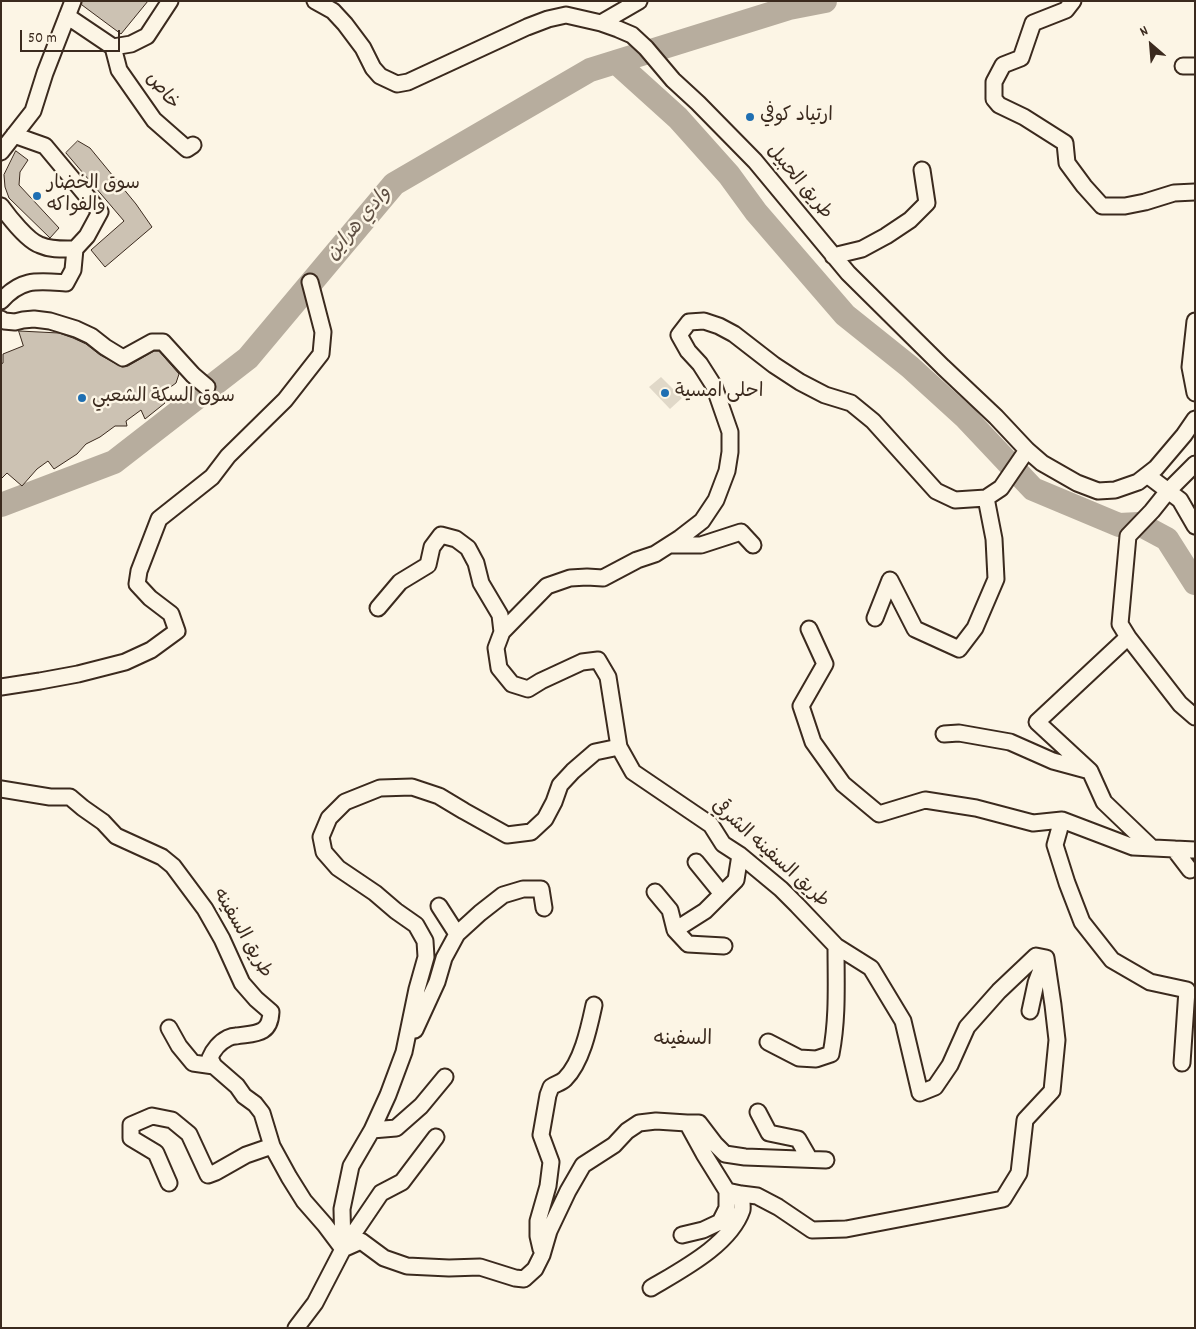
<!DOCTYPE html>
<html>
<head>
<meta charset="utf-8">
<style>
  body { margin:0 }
  #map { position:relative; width:1196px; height:1329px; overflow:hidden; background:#fcf5e5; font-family:Dekko,sans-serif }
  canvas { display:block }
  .frame { position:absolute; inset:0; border:2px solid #3b2a1e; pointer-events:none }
  .north { position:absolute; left:1126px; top:20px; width:50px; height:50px; -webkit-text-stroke:4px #fcf5e5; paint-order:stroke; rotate:333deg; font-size:14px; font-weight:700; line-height:20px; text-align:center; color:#3b2a1e }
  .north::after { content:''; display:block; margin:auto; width:18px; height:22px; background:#3b2a1e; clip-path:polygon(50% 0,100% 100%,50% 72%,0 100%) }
  .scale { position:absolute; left:20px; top:30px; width:100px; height:22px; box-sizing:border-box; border:2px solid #3b2a1e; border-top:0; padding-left:6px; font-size:15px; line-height:18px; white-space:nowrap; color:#3b2a1e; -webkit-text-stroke:4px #fcf5e5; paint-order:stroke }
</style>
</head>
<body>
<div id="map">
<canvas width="1196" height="1329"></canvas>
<div class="frame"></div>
<div class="north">N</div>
<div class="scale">50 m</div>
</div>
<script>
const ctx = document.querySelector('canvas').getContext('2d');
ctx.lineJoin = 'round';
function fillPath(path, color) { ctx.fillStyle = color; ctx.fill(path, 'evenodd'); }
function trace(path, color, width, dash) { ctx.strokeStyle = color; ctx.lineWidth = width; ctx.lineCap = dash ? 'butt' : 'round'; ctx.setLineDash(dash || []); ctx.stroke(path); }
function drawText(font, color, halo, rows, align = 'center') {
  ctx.font = font + ' Dekko,"Playpen Sans Arabic",sans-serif'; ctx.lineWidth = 5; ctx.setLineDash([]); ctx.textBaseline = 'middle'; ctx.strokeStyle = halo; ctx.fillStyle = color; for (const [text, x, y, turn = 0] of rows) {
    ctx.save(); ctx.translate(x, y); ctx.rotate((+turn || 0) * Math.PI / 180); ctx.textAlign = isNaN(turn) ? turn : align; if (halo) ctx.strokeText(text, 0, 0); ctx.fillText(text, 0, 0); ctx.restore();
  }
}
fillPath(new Path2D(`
  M661,377L682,398L670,409L649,387Z`), '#e0d8c8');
trace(new Path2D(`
  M616,62L678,118L729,175L756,212L845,315L910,367L966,418L1033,489L1119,525L1139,524L1167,539L1195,583
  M1,505L114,462L248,358L394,184L590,70L789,8L825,1`), '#b7ad9e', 24);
const building = new Path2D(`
  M82,1H148L121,34L82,5Z
  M78,141L90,148L136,204L152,227L105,267L91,250L124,221L66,153Z
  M16,151L28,160L20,172L19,185L59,228L50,238L9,198L5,187L4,175Z
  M19,331L59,333L73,338L86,344L100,355L122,367L128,366L154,351H159L179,374L176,383L161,394L165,403L145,419L141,410L126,421L127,426H115L100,437L86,444L77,454L54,469L48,461L37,469L22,486L7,473L1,479V364L3,363V354L23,346Z`);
fillPath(building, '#ccc2b3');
trace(building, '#3b2a1e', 1);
const minor = new Path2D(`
  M315,1L333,11L345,24L363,48L373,68L380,76L397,84L408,82L527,27L548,19L566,15L601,23L618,29L632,35L646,48L673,80L698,103L755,161L848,273L943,367L996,417L1027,450L1042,463L1077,483L1098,491L1115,490L1138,482L1156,468L1184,435L1195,419
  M1073,1L1066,10L1033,23L1021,58L1003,65L994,82V99L999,105L1024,117L1065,143L1067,163L1084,186L1102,206H1125L1145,202L1174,193L1195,192
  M67,16L113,47L131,44L147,36L170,1
  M601,23L639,1
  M113,47L119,70L154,120L187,149L193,145
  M1183,66H1195
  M1,152L33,111L45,73L73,1
  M1,206C9,217 28,241 40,245C51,250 64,249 75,249L87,236L100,212L45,146L14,135
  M833,256L862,249L886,236L910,220L927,203L922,170
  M1,301C22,278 37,281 66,283L73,270L75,249
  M1,319L4,321L15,322L23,320L34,319L50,321L76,329L91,336L105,347L123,358L152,342H163L193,375L207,387
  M1195,321L1190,367L1195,393
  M1147,475L1180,500L1195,526
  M670,545H701L741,532L753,545
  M378,608L400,582L428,565L432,547L441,535L456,539L468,548L476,563L481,583L500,615L502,632
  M875,618L890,580L915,629L959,649L975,628L996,579L994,539L986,498
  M809,629L825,664L801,706L813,742L843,784L879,814L925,800L976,808L1033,823L1062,820L1133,847L1195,850
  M1128,637L1120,624L1128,536L1152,511L1168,491L1195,464
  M1,687L40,681L78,674L125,662L151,650L177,631L171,614L150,598L137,584L139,571L159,519L212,477L228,456L285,400L321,354L323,332L310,282
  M944,734L959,733L1010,742L1053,761L1090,771L1104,802L1152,848
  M1090,771L1037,722L1128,637L1180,704L1195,717
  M1,789L50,797H70L83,808L103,822L116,836L162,857L173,866L205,909L222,939L242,983L256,999L271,1012C270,1036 254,1033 236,1036C234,1036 230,1037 228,1038C220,1042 213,1050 210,1058L214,1066L237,1086L244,1096L255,1104L262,1113L272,1146L289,1177L304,1201L325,1225L343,1249L315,1303L296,1328
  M1062,820L1055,845L1067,883L1082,922L1112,960L1150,982L1187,990L1182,1063
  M1174,849L1190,870
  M696,862L722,894
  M655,892L670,910L675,930
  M439,906L457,934
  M724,946L688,944L675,930L705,911L736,880L740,855
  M1030,1011L1036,983L1045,959
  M169,1028L179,1046L193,1063L214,1066
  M415,1030L437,982L444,958L457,934L480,913L503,895L523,889H541L544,908
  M768,1042L799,1058L816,1059L831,1054C838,1018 836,982 836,946
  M758,1112L769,1133L798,1139L809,1158
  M687,1123H699L715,1144L725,1154L745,1157L826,1160
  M372,1130L396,1128L421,1106L445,1077
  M169,1183L156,1153L131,1138V1125L152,1116L172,1120L189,1134L208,1175L216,1172L246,1155L272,1146
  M682,1235L703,1230L720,1222L727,1208V1191
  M343,1249L361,1241L384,1258L407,1266L449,1268L480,1267L515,1278L524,1279L535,1269L542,1255L549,1231L568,1191L583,1165L614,1145L627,1131L639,1123L656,1121L687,1123L704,1154L727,1191L741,1194L757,1196L778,1207L812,1230L846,1229L1003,1199L1019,1173L1025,1120L1052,1091L1057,1040L1053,1005L1046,958L1036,956L999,991L967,1027L950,1065L935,1087L920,1093L903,1021L871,968L836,946L797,905L781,889L740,855L723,844L711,825L633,772L619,747L608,677L598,660L582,662L541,681L528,689L512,684L499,668L496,648L502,632L547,586L570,578L587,577L603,578L637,560L655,554L680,538L702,521L716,500L727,471L730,452V432L714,386L700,364L688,351L679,335L689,322L704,321L719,326L734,334L774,365L800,382L825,395L851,403L873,421L936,491L955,500L986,498L1001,488L1027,450
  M343,1249L342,1209L351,1166L372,1130L388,1095L404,1052L417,989L426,957L425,941L416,925L396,911L375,893L338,868L324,852L321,837L329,818L345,802L380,788L412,787L439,796L464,811L507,835L531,832L545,819L554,802L560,785L573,771L595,752L619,747
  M343,1249L381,1193L402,1182L436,1137
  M541,1249L538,1236V1221L548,1186L551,1162L541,1135L548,1095L551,1087C555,1084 561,1083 565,1079C582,1062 589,1028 594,1005
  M651,1288C681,1270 730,1245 742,1210C743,1205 741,1199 741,1194`);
trace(minor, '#3b2a1e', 19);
trace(minor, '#fcf5e5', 15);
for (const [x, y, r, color] of [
  [750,117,5,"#1f6fb2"],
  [37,196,5,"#1f6fb2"],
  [665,393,5,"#1f6fb2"],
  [82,398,5,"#1f6fb2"]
]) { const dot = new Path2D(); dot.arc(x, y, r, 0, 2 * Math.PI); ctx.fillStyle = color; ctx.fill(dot); trace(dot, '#fcf5e5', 2); }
drawText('19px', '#3b2a1e', '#fcf5e5', [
  ["خاص",161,92,52],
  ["طريق الحبيل",798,183,50],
  ["طريق السفينه الشرقي",769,855,42],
  ["طريق السفينه",241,934,60]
]);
drawText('19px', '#3b2a1e', '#fcf5e5', [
  ["ارتياد كوفي",760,117],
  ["سوق الخضار",47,185],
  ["والفواكه",47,207],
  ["احلى امسية",675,393],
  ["سوق السكة الشعبي",92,398]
], 'left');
drawText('italic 20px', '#605144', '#fcf5e5', [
  ["وادي هراين",360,225,-50]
]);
drawText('20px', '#3b2a1e', '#fcf5e5', [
  ["السفينه",683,1041]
]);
</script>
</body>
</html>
